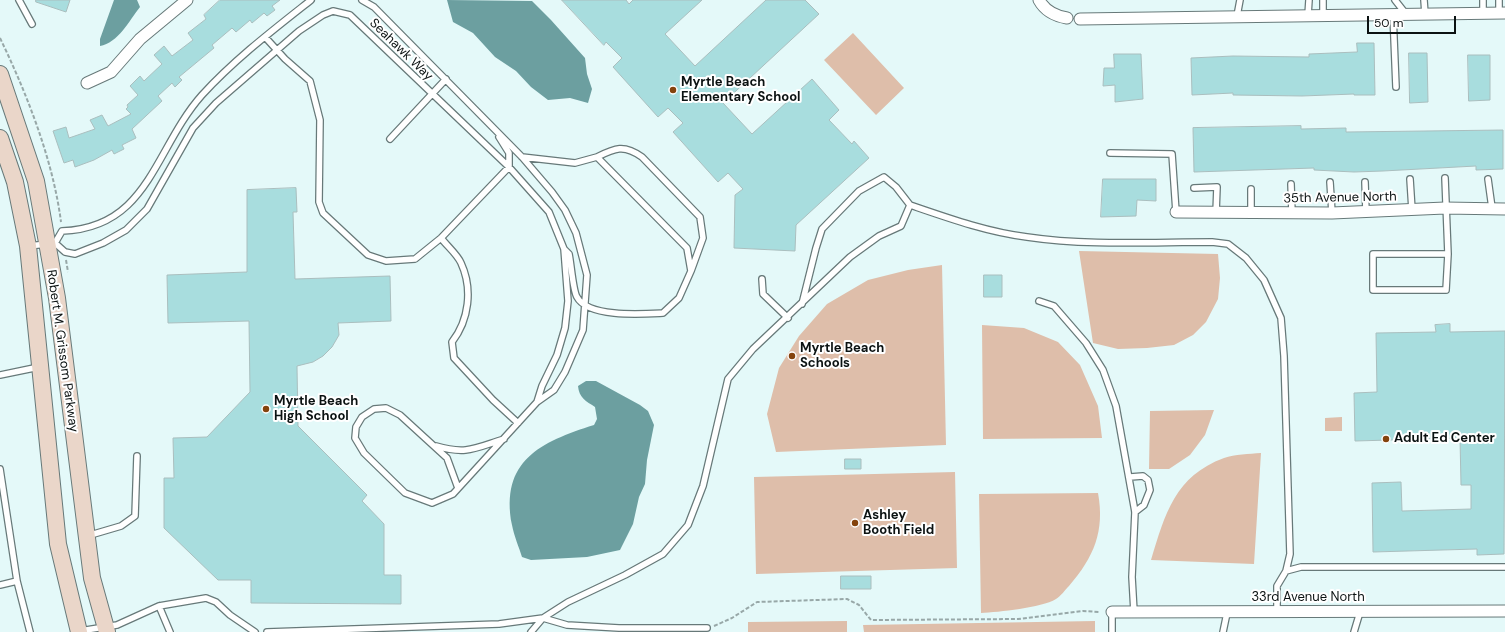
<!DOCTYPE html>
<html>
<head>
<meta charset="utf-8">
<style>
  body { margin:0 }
  #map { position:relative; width:1505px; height:632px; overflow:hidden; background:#e4f9f9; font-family:"DM Sans",sans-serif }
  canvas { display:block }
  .scale { position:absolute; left:1367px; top:16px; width:89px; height:18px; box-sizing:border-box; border:2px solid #0b1212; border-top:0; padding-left:5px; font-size:12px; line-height:14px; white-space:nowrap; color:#0b1212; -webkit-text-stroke:3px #fff; paint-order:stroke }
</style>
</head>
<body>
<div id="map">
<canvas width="1505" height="632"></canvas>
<div class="scale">50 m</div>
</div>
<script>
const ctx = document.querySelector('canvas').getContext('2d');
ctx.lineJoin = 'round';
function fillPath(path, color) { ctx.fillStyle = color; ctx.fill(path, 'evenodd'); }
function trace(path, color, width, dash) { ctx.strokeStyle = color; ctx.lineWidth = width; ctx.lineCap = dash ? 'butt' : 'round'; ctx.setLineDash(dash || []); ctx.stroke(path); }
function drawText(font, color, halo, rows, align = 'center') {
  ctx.font = font + ' "DM Sans",sans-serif'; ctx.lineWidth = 4; ctx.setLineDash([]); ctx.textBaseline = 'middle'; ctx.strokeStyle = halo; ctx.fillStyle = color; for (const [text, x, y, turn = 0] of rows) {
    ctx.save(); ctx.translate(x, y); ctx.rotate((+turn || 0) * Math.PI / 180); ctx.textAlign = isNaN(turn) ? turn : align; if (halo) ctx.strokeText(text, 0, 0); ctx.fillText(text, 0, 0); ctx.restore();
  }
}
fillPath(new Path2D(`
  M853,33L904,88L876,115L824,60Z
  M1079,251L1218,254L1220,278L1218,299L1206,322L1193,335L1174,345L1147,348L1118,349L1093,343Z
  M942,265L946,445L776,452L767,414L779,368L799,336L827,304L868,280L908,270Z
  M982,325L1024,328L1058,342L1080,365L1098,406L1102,438L983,439Z
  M1214,410L1205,435L1190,455L1169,469H1149L1150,411Z
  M1342,417V431H1325V418Z
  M1261,453L1254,564L1151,560C1165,514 1175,476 1224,458C1235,454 1249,454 1261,453Z
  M955,472L957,568L756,574L754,477Z
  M1098,493C1105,531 1094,557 1069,586C1065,590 1061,596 1056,599C1041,608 999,612 981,613L979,494Z
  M847,621V632H748V622Z
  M1095,621V632H864L863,625Z`), '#debeaa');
fillPath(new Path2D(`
  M114,0H137L140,7C129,21 118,43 100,46V39Z
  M447,0L532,1L551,20L585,58L587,74L592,89L588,103L570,98L548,100L531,87L516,71L495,57L473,33L453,22Z
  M586,381H596L640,405L648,411L654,425L647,460L645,484L639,497L633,524L620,550L587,557L531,560L522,557C519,547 514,536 512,525C500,461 540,442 594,425L597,419L595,407C586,401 579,398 578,386Z`), '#6c9fa0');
const building = new Path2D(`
  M36,0H70L66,12L36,2Z
  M220,0H280L272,6L275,10L267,16L264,13L252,23L250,20L236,32L232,28L212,45L214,48L179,77L182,80L175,87L172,83L158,96L162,101L132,129L136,138L122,145L124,149L114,154L112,150L94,160L75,167L73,160L64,163L53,131L66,127L69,138L95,129L90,120L102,115L108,126L131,114L126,109L128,107L127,105L138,95L130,86L140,76L144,81L162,64L154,55L164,46L172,56L193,40L188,33L206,19L204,15Z
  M562,0H626L629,4L633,0H702L665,34L695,66L766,0H805L819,14L723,103L752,134L812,79L839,110L829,120L852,144L854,141L869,158L796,225L795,251L734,248L735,195L743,189L728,173L718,182L673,132L683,123L668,108L658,117L613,67L622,58L606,42L604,45Z
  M1357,43H1374L1375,95H1354V94L1302,96L1233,95V93L1192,95L1191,58L1233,56L1309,57V54L1357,52Z
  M1409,53H1427L1428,102L1410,103Z
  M1114,54H1141L1143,99L1115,102V85L1103,86L1104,68H1114Z
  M1468,55H1490V100L1469,101Z
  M1301,126V129L1346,128V132L1503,130V169L1476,170V166L1383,171L1354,172L1314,170V168L1194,172L1193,128Z
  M1103,179H1156V201L1137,200L1136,216L1101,217Z
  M296,188L297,212H293L295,279L390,276L391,321L338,323L339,335L332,347L323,356L313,362L297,366L298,426L367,495L362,501L384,524V575H401V604L251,603V580H218L164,528V478H174L173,438L207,437L250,392L249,321L168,323L167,275L247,272V190Z
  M984,275H1002V297H984Z
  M1450,324V332L1505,331L1504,554L1477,555V549L1373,552L1372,483L1401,482L1402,511L1471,509V485H1461L1460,438L1355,441L1354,393L1377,392L1376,333L1436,332L1435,325Z
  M845,459H861V469H845Z
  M841,576H871V589H841Z`);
fillPath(building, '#a8ddde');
trace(building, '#aabebe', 1);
const lane = new Path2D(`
  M19,0L32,24
  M362,0L374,7L522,157L552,192L565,210L576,233L587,275L583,330L565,372L554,390L537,402L453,494L432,503L405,493L364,453L355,438L356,427L362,417L374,409L386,408L400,415L447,458L458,488
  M1323,0V15
  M1395,0L1406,14
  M1424,0L1425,14
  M1483,0V13
  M1499,13V0
  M1393,14L1396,87
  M1308,15L1309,0
  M1237,16L1240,0
  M265,37L285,59L310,81L320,120L319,202L323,213L368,255L386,261L415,259L441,238L509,167V153L499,137
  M390,139L446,79
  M1110,153L1172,154L1176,212
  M522,157L575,163L597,157L687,248L691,271L679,298L663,313C643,314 588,318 577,297C573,291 571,263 569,254L564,249
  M597,157C615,148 624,144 642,157L700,217L703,238L691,271
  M1445,178L1448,254L1446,290H1373V254H1448
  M1410,179L1412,210
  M1488,179L1492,208
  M1330,182L1332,213
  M1365,182L1366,212
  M1291,184L1292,213
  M1194,188L1217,187L1216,213
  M1251,189V213
  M910,205C948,218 987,232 1027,237C1087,246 1151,242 1212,242L1228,244L1246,258L1264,280L1281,318L1284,356L1290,554L1286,571
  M441,238C447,246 457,254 461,263C473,289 469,320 452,342L454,358L493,400L518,423
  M55,243L62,231C149,228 154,149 202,95C235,59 273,30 311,0
  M29,246L55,243L65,252L75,254L103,243L126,230L147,209L193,128L216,103L299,31L323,15L333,11L350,15L509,167L549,212L564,249L568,301L565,328L557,355L542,386L537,402
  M762,279L763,294L788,318
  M1039,301L1054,306L1086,343L1103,370L1116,406L1135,512L1132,577L1134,612
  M0,375L39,367
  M436,446C467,455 475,448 504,439
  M0,469L17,581L30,632
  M1130,477L1143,476L1148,480L1150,490L1144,505L1135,512
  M87,536L121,526L135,516L137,456
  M0,585L17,581
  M159,606L170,632
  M1112,612V632
  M1277,612V586L1286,571L1301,567H1505
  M80,631L117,625L159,606L206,598L216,602L230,615L255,632
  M267,632L499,624L543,618L567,625L619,628H707
  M531,632L543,618L568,602L625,575L663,554L688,525L703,486L728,379L753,349L850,257L879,236L901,226L910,205L896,187L884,177L859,191L822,229L816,248L802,304
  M1223,632L1227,613
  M1354,632L1360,612`);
const street = new Path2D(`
  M1039,0C1045,11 1055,16 1067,18
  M1080,19L1505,13
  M87,83L111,72L140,39L187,0
  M1176,212L1332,213L1445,208L1505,209
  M1112,612L1505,611`);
const secondary = new Path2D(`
  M0,74L36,181L57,298L92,578L107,632
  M0,138L15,182L28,246L58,544L79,632`);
trace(lane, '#677979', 8);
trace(street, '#677979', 13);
trace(secondary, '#677979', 18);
trace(new Path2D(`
  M0,38C27,94 53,160 61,222
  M66,260L68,272
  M714,626L732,618L757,602L847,599L859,605L871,620L1018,619L1083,611L1100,612`), '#98a8a8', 2, [4, 2]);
trace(lane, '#fff', 5.5);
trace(street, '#fff', 11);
trace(secondary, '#ead6c9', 16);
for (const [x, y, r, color] of [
  [673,90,4,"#84430d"],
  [792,356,4,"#84430d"],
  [266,409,4,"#84430d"],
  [1386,439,4,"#84430d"],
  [855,523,4,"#84430d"]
]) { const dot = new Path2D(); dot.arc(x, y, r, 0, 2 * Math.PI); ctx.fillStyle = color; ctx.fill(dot); trace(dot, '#fff', 1.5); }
drawText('13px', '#0b1212', '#fff', [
  ["Seahawk Way",401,50,44],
  ["35th Avenue North",1340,198,-1],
  ["Robert M. Grissom Parkway",62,351,82],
  ["33rd Avenue North",1308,598]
]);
drawText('bold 13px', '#0b1212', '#fff', [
  ["Myrtle Beach",681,83],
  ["Elementary School",681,98],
  ["Myrtle Beach",800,349],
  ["Schools",800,364],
  ["Myrtle Beach",274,402],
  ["High School",274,417],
  ["Adult Ed Center",1394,439],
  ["Ashley",863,516],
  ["Booth Field",863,531]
], 'left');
</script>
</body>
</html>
